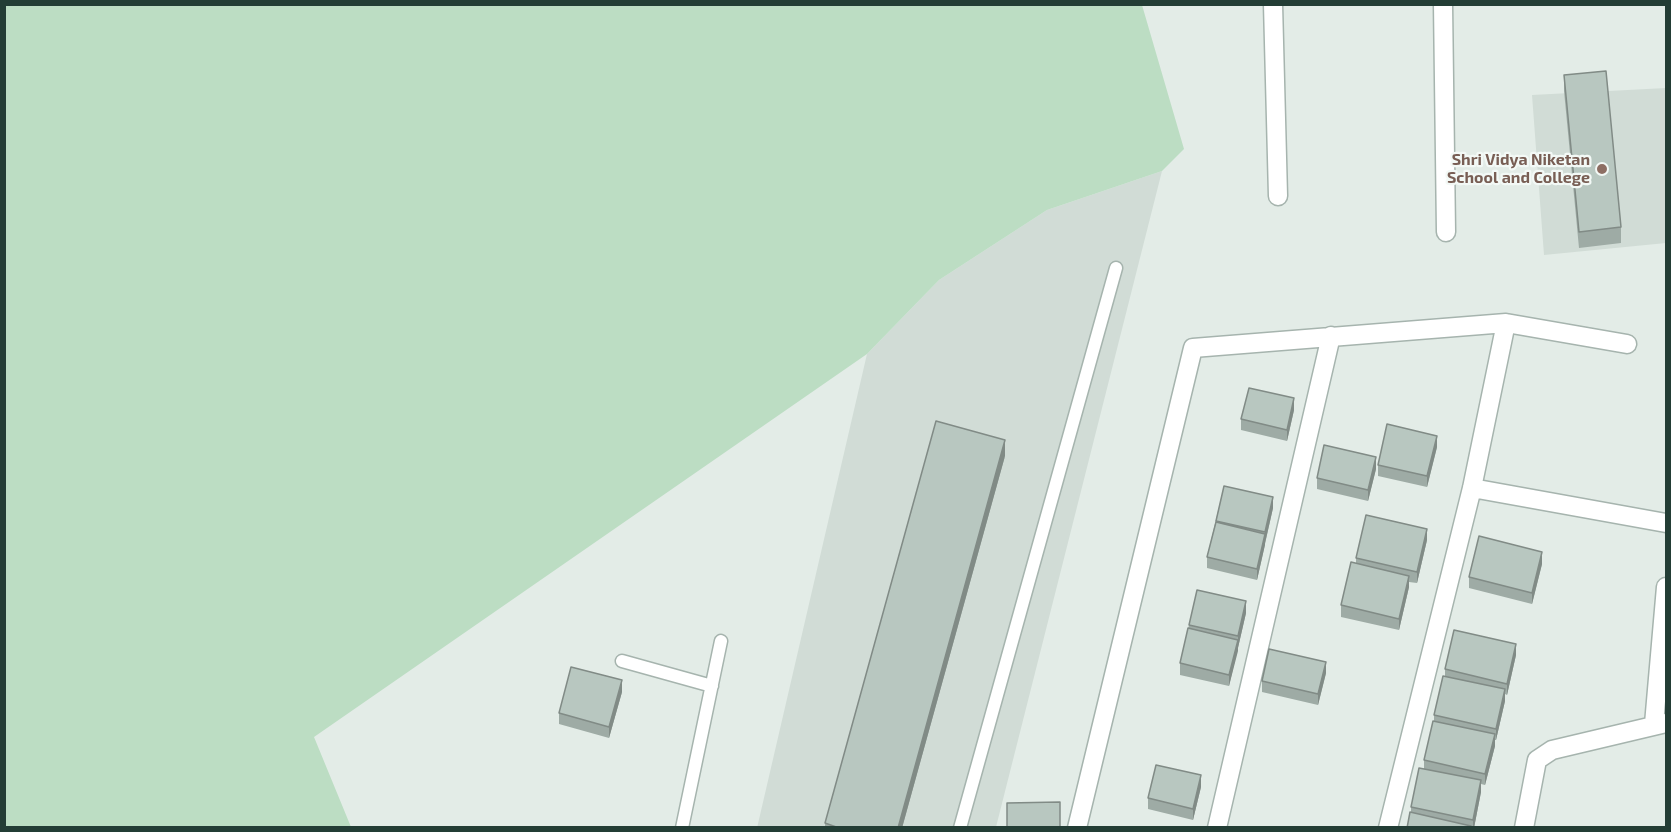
<!DOCTYPE html>
<html>
<head>
<meta charset="utf-8">
<style>
  body { margin:0 }
  #map { position:relative; width:1671px; height:832px; overflow:hidden; background:#e3ece7; font-family:"Exo 2",sans-serif }
  canvas { display:block }
  .frame { position:absolute; inset:0; border:6px solid #233d35; pointer-events:none }
</style>
</head>
<body>
<div id="map">
<canvas width="1671" height="832"></canvas>
<div class="frame"></div>
</div>
<script>
const ctx = document.querySelector('canvas').getContext('2d');
ctx.lineJoin = 'round';
function fillPath(path, color) { ctx.fillStyle = color; ctx.fill(path, 'evenodd'); }
function trace(path, color, width, dash) { ctx.strokeStyle = color; ctx.lineWidth = width; ctx.lineCap = dash ? 'butt' : 'round'; ctx.setLineDash(dash || []); ctx.stroke(path); }
function drawText(font, color, halo, rows, align = 'center') {
  ctx.font = font + ' "Exo 2",sans-serif'; ctx.lineWidth = 4.5; ctx.setLineDash([]); ctx.textBaseline = 'middle'; ctx.strokeStyle = halo; ctx.fillStyle = color; for (const [text, x, y, turn = 0] of rows) {
    ctx.save(); ctx.translate(x, y); ctx.rotate((+turn || 0) * Math.PI / 180); ctx.textAlign = isNaN(turn) ? turn : align; if (halo) ctx.strokeText(text, 0, 0); ctx.fillText(text, 0, 0); ctx.restore();
  }
}
fillPath(new Path2D(`
  M1666,88V243L1544,255L1532,95Z
  M1162,171L996,827L757,828L867,354L939,280L1047,210Z`), '#d1dcd6');
fillPath(new Path2D(`
  M5,4L1142,5L1184,149L1162,171L1047,210L939,280L867,354L314,737L351,827H5Z`), '#bcddc3');
const service = new Path2D(`
  M622,661L712,686
  M682,828L721,641
  M960,828L1116,268`);
const minor = new Path2D(`
  M1273,4L1278,196
  M1443,4L1446,232
  M1472,488L1666,523
  M1654,724L1666,587
  M1077,828L1193,348L1506,323L1627,344
  M1217,828L1331,336
  M1388,828L1472,488L1506,323
  M1524,828L1537,760L1552,750L1666,723`);
trace(service, '#a6b4ae', 15);
trace(minor, '#a6b4ae', 21);
trace(service, '#fff', 12);
trace(minor, '#fff', 18);
fillPath(new Path2D(`
  M1564,75L1621,227V243L1579,248L1564,91Z
  M1294,410L1287,441L1241,430V419Z
  M1437,447L1427,487L1378,476V465Z
  M1005,456L902,828H825V823Z
  M1376,469L1368,501L1317,489V478Z
  M1224,486L1273,508L1257,580L1207,568V557Z
  M1427,540L1417,583L1409,582V587L1399,630L1341,617V605L1356,563V558Z
  M1542,564L1532,604L1469,588V577Z
  M1246,613L1229,686L1180,675V663L1189,625Z
  M1516,655L1507,695L1505,694V701L1496,740H1495V746L1485,785L1481,784V792L1474,828H1407L1411,813V807L1424,769V760L1434,721V715L1445,676V669Z
  M1326,673L1318,705L1262,692V681Z
  M622,692L609,738L559,724V713Z
  M1201,787L1193,820L1148,809V798Z`), '#9eaba5');
fillPath(new Path2D(`
  M1294,398V410L1287,441V430Z
  M1437,436V447L1427,487V476Z
  M1005,440V456L902,828H898Z
  M1376,457V469L1368,501V490Z
  M1273,497V508L1265,543V532Z
  M1427,529V540L1417,583V572Z
  M1265,534V545L1257,580V569Z
  M1542,552V564L1532,604V593Z
  M1409,576V587L1399,630V619Z
  M1246,601V613L1238,648V636Z
  M1238,640V651L1229,686V675Z
  M1516,644V655L1507,695V684Z
  M1326,662V673L1318,705V694Z
  M622,680V692L609,738V727Z
  M1505,689V701L1496,740V729Z
  M1495,734V746L1485,785V774Z
  M1201,775V787L1193,820V809Z
  M1481,780V792L1474,828H1473V820Z`), '#818b86');
const building = new Path2D(`
  M1606,71L1621,227L1579,232L1564,75Z
  M1249,388L1294,398L1287,430L1241,419Z
  M936,421L1005,440L898,828H839L825,823Z
  M1387,424L1437,436L1427,476L1378,465Z
  M1324,445L1376,457L1368,490L1317,478Z
  M1224,486L1273,497L1265,532L1216,521Z
  M1366,515L1427,529L1417,572L1356,558Z
  M1216,522L1265,534L1257,569L1207,557Z
  M1479,536L1542,552L1532,593L1469,577Z
  M1351,562L1409,576L1399,619L1341,605Z
  M1197,590L1246,601L1238,636L1189,625Z
  M1188,628L1238,640L1229,675L1180,663Z
  M1454,630L1516,644L1507,684L1445,669Z
  M1269,649L1326,662L1318,694L1262,681Z
  M571,667L622,680L609,727L559,713Z
  M1443,676L1505,689L1496,729L1434,715Z
  M1433,721L1495,734L1485,774L1424,760Z
  M1156,765L1201,775L1193,809L1148,798Z
  M1419,768L1481,780L1473,820L1411,807Z
  M1060,802V828H1007V803Z
  M1410,812L1471,826V828H1407Z`);
fillPath(building, '#b8c7c0');
trace(building, '#818b86', 1.5);
for (const [x, y, r, color] of [
  [1602,169,6,"#8d6e63"]
]) { const dot = new Path2D(); dot.arc(x, y, r, 0, 2 * Math.PI); ctx.fillStyle = color; ctx.fill(dot); trace(dot, '#f3f9f6', 2); }
drawText('bold 16px', '#785e54', '#f3f9f6', [
  ["Shri Vidya Niketan",1590,160],
  ["School and College",1590,178]
], 'right');
</script>
</body>
</html>
